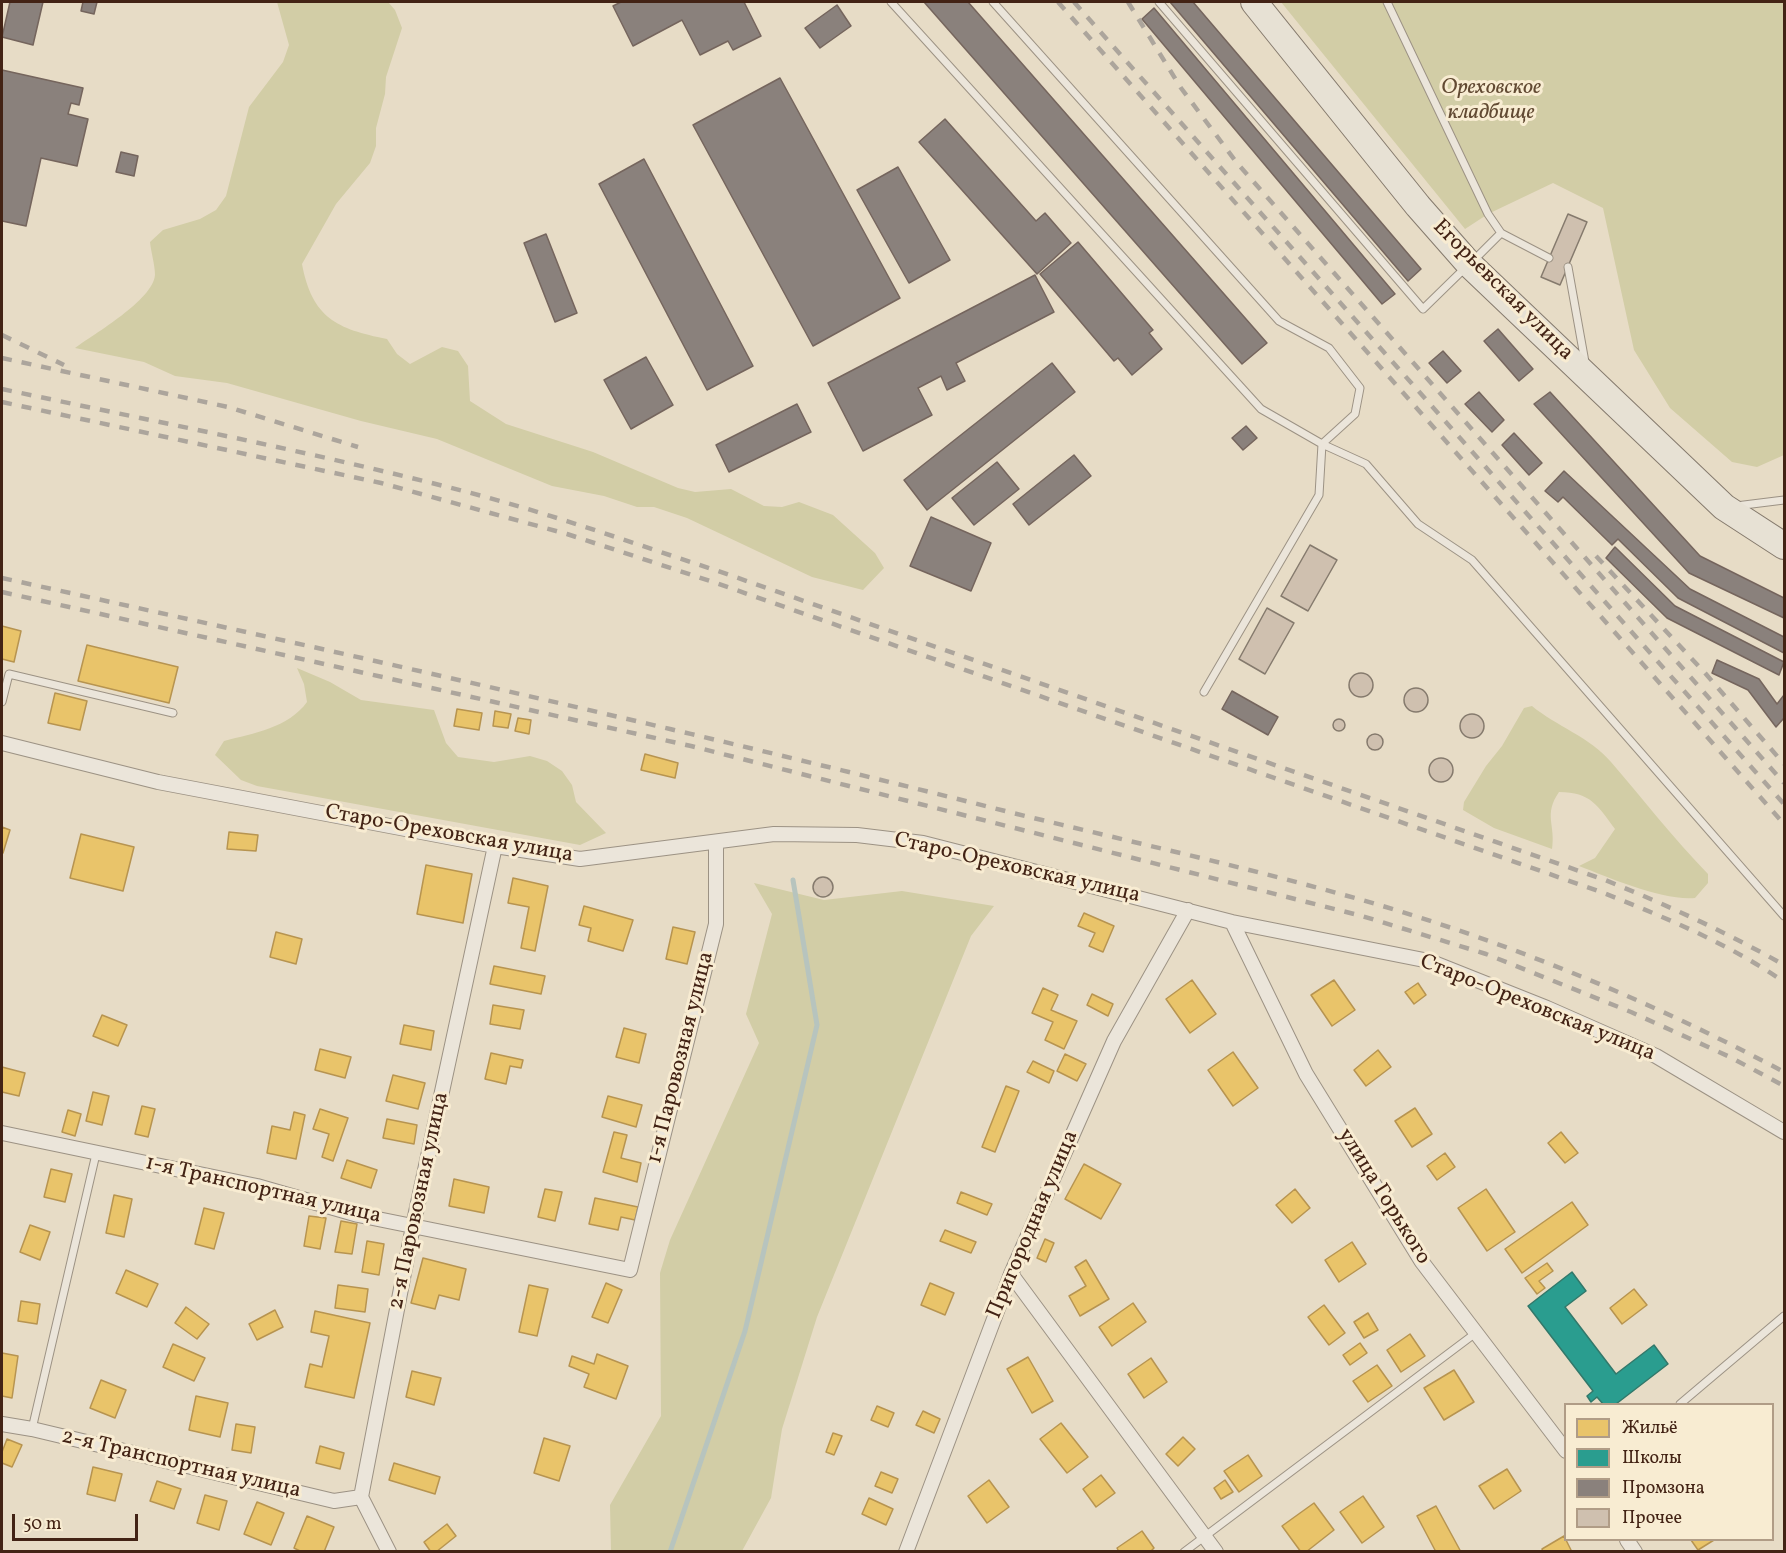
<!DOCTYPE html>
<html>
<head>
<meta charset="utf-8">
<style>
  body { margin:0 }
  #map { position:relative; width:1786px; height:1553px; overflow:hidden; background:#e7dcc6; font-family:Vollkorn,serif }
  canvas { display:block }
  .frame { position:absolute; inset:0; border:3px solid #432315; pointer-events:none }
  .legend { position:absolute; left:1564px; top:1403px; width:210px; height:138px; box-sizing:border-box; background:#f8ecd2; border:2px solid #b09c86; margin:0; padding:8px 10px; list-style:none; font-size:18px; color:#432315 }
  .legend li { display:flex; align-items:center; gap:12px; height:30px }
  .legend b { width:30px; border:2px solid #b09c86 }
  .scale { position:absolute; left:12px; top:1514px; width:126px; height:27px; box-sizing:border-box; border:3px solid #432315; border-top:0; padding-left:8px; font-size:18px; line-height:21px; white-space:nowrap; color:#432315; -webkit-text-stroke:4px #f8ecd2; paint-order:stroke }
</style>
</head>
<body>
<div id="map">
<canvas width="1786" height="1553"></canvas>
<div class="frame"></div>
<ul class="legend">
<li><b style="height:16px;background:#e9c46a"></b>Жильё</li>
<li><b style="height:16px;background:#2a9d8f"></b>Школы</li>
<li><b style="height:16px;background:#8a817c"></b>Промзона</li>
<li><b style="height:16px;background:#cfc0af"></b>Прочее</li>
</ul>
<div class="scale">50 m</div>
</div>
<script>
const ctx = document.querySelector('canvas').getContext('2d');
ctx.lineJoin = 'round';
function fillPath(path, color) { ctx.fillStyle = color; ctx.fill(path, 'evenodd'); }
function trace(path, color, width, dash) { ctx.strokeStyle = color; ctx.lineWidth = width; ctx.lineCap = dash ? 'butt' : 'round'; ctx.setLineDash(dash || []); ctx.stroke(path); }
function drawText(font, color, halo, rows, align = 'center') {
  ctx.font = font + ' Vollkorn,serif'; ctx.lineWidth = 6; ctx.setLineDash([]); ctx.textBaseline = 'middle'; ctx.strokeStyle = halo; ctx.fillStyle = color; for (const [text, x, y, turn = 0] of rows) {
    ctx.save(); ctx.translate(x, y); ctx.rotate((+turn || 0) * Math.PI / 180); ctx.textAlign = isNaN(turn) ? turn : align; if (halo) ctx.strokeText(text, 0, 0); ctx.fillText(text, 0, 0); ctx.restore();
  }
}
fillPath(new Path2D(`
  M277,2H388L395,10L402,28L386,77L385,94L376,128V146L370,163L336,204L302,264C312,318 337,329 387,339L397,354L410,364L442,347L458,351L468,366L470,401L506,424L593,452L678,488L695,492L731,489L764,506L782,507L799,502L833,515L875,553L884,568L863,590L812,577L687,518L654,507H637L604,496L552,486L437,439L361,421L227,383L175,376L144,362L75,348C94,334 153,300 155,275C155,265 151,252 150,242L163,230L200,219L216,210L226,196L249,107L283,62L289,45Z
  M1281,2H1784V455L1757,467L1732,462L1670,408L1634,350L1603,208L1553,183L1488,214L1465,229Z
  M297,668L330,682L361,700L434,710L446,743L458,757L494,762L530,756L547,761L562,771L572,785L576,802L606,833L580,845L257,786L241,780L215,755L224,741C254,733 288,728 307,702L304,684Z
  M1532,706C1556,726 1590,737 1611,762C1643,799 1673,838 1708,874V883L1695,898C1663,901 1610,878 1579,866L1595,858L1615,829C1598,806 1591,792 1559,792C1543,815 1556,825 1552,849L1494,828L1463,810L1464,802L1486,766L1502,746L1524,708Z
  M754,883L824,900L902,891L994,906L971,936L817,1317L782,1429L771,1498L742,1551H611L610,1505L661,1416L660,1273L670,1240L759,1043L746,1014L772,914Z`), '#d2cda6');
const homes = new Path2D(`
  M2,626L21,631L14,662L2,659Z
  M87,645L178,667L169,703L78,681Z
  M55,693L87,701L80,730L48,723Z
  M457,709L482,713L479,730L454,726Z
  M495,711L511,714L508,728L493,726Z
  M518,718L531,720L529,734L515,731Z
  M645,754L678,763L675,778L641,770Z
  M2,827L10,830L3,853H2Z
  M229,832L258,835L256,851L227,849Z
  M81,834L134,847L123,891L70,878Z
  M426,865L472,874L463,923L417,914Z
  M513,878L548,886L535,951L521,948L529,907L508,903Z
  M584,906L633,920L623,951L588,941L591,928L579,925Z
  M1084,913L1114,926L1103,952L1089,946L1095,933L1078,926Z
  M673,927L695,932L687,964L666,959Z
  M276,932L302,939L296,964L270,957Z
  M494,966L545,976L541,994L490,984Z
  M1192,980L1216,1014L1190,1033L1166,999Z
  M1334,980L1355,1010L1332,1026L1311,995Z
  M1418,983L1426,995L1414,1004L1405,992Z
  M1043,988L1058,995L1051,1010L1077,1021L1064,1049L1045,1040L1053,1022L1032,1013Z
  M1092,994L1113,1004L1108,1016L1087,1005Z
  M493,1005L524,1010L520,1029L490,1024Z
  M102,1015L127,1025L118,1046L93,1036Z
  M404,1025L434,1031L431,1050L400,1044Z
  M624,1028L646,1034L639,1063L616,1057Z
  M320,1049L351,1057L345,1078L315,1070Z
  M1378,1050L1391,1067L1366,1086L1354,1070Z
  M1233,1052L1258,1088L1233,1106L1208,1070Z
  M491,1053L523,1060L521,1068L510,1066L506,1084L485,1079Z
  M1065,1054L1086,1064L1077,1081L1057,1071Z
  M1033,1061L1054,1071L1049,1083L1027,1072Z
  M2,1067L25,1073L19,1096L2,1092Z
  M393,1075L425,1083L418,1109L386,1101Z
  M1006,1086L1019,1091L995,1152L982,1147Z
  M93,1092L109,1096L102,1125L86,1121Z
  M608,1096L642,1105L636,1127L602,1117Z
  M142,1106L155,1109L148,1137L135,1134Z
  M1415,1108L1432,1134L1412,1147L1395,1121Z
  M320,1109L348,1118L333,1161L322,1157L329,1134L313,1129Z
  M68,1110L81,1114L75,1136L62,1132Z
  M294,1112L305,1115L296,1159L267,1153L272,1126L290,1130Z
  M387,1119L417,1125L414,1144L383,1138Z
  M614,1132L627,1135L621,1158L641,1163L637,1182L603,1172Z
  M1561,1132L1578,1153L1565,1163L1548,1143Z
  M1445,1153L1455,1167L1437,1180L1427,1166Z
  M347,1160L377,1170L371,1188L341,1178Z
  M1084,1164L1121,1184L1101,1219L1065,1199Z
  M51,1169L72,1174L65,1202L44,1197Z
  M454,1179L489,1187L484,1213L449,1206Z
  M545,1189L562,1192L555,1221L538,1217Z
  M1295,1189L1310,1208L1292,1223L1276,1205Z
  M1486,1189L1515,1232L1487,1251L1458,1208Z
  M961,1192L992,1204L987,1215L957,1203Z
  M114,1195L132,1199L124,1237L106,1233Z
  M595,1198L638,1207L635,1220L621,1217L618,1230L589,1224Z
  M1572,1202L1588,1225L1522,1273L1505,1249Z
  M204,1208L224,1213L214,1249L195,1244Z
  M309,1216L326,1218L320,1249L304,1246Z
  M341,1221L357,1224L352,1254L335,1252Z
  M30,1225L50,1232L40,1260L20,1252Z
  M945,1230L976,1242L971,1253L940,1241Z
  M1045,1239L1054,1243L1046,1262L1037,1258Z
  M367,1241L384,1244L379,1275L362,1272Z
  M1352,1242L1366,1264L1339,1282L1325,1260Z
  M423,1258L466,1269L459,1300L439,1295L435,1309L411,1303Z
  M1086,1260L1109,1299L1080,1316L1069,1296L1086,1286L1075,1267Z
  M1547,1263L1553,1271L1539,1281L1545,1288L1537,1294L1525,1278Z
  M126,1270L158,1284L147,1307L116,1293Z
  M606,1283L622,1290L608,1323L592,1317Z
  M930,1283L954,1293L945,1315L921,1305Z
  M338,1285L368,1289L365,1312L335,1308Z
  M529,1285L548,1289L537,1336L519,1332Z
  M1634,1289L1647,1305L1622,1324L1610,1308Z
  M21,1301L40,1304L37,1324L18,1321Z
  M1133,1303L1146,1322L1112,1346L1099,1327Z
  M1324,1305L1345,1333L1329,1345L1308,1317Z
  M186,1307L209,1324L197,1339L175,1323Z
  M275,1310L283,1327L257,1340L249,1324Z
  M315,1311L370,1323L354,1398L305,1387L310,1364L322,1367L329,1336L311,1332Z
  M1368,1313L1378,1330L1364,1338L1354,1322Z
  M1410,1334L1425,1356L1401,1372L1387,1350Z
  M1360,1343L1367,1353L1350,1365L1343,1355Z
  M173,1344L205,1358L194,1381L163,1367Z
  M2,1353L18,1356L12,1398L2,1396Z
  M597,1354L628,1366L616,1399L584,1387L589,1374L569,1366L572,1356L594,1364Z
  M1028,1357L1053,1401L1032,1413L1007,1369Z
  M1151,1358L1167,1382L1144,1398L1128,1374Z
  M1377,1365L1392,1386L1368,1402L1353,1381Z
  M1454,1370L1474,1402L1444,1420L1424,1388Z
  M412,1371L441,1378L434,1405L406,1397Z
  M101,1380L126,1390L115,1418L90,1408Z
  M196,1396L228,1403L220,1437L189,1430Z
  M877,1406L894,1413L888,1427L871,1420Z
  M923,1411L940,1419L934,1433L916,1425Z
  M1061,1423L1088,1457L1067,1473L1040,1439Z
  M236,1424L255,1427L251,1453L232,1450Z
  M833,1433L842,1436L834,1455L826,1452Z
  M1183,1437L1195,1449L1178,1466L1166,1454Z
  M544,1438L570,1446L559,1481L534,1473Z
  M7,1439L22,1445L12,1467L2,1463V1452Z
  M320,1446L344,1453L340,1469L316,1463Z
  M1248,1455L1262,1476L1239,1492L1224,1471Z
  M394,1463L440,1477L435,1494L389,1480Z
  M93,1467L122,1474L115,1501L87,1494Z
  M1507,1469L1521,1491L1494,1509L1479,1486Z
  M881,1472L898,1479L892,1493L875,1486Z
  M1101,1475L1115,1493L1096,1507L1083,1489Z
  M989,1480L1009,1507L987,1523L968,1496Z
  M1225,1480L1233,1492L1221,1499L1214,1488Z
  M157,1481L181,1489L174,1509L150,1501Z
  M205,1495L227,1501L219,1530L197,1523Z
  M1363,1496L1384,1527L1362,1543L1340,1512Z
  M869,1498L893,1509L886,1525L862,1514Z
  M257,1502L284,1513L271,1545L244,1534Z
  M1314,1503L1334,1530L1306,1552H1301L1282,1526Z
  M1436,1506L1461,1552H1436L1417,1516Z
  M307,1516L334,1527L324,1552H302L294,1548Z
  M447,1524L456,1536L436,1552H431L424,1542Z
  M1142,1531L1154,1548L1150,1552H1119L1117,1548Z
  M1564,1536L1572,1552H1543L1542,1549Z
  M1691,1540H1714L1698,1550Z`);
fillPath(homes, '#e9c46a');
trace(homes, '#b79450', 1.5);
const schools = new Path2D(`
  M1572,1272L1586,1291L1565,1307L1616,1374L1654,1345L1668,1364L1616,1404H1603L1597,1397L1591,1402L1587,1396L1593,1391L1528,1306Z`);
fillPath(schools, '#2a9d8f');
trace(schools, '#32786a', 1.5);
const industry = new Path2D(`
  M10,2H43L33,45L2,37Z
  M83,2H97L94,14L81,11Z
  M621,2H744L761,36L733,50L728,41L700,55L682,20L633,46L613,6Z
  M924,2H968L1267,343L1242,364Z
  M1170,2H1193L1421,269L1408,281Z
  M837,5L851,26L820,48L805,28Z
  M1154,8L1395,294L1382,304L1142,19Z
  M2,70L83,88L79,105L71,103L68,114L88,119L77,166L41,158L26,226L2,221Z
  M780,78L900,298L813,346L693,125Z
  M945,119L1036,221L1045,213L1071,243L1037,274L919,142Z
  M121,152L138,156L134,176L116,172Z
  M644,159L753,366L707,390L599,184Z
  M898,167L950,260L909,283L857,190Z
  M546,234L577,313L555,322L524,243Z
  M1078,242L1153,330L1149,333L1162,349L1132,375L1118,358L1114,361L1040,274Z
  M1035,275L1054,312L956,363L965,381L947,390L941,376L918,388L932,415L863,451L828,383Z
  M1498,329L1533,369L1519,381L1484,341Z
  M1443,351L1461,371L1447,383L1429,363Z
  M646,357L673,405L631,429L604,380Z
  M1052,363L1075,392L927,510L904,480Z
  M1479,392L1504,420L1492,432L1465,404Z
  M1550,392L1700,556L1784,598V618L1689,573L1534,404Z
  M797,404L811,432L729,472L716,445Z
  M1246,426L1257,438L1243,450L1232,438Z
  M1514,433L1542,463L1529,475L1502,445Z
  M1074,455L1091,476L1029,525L1013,504Z
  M997,462L1019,489L974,525L952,498Z
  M1564,471L1690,589L1784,637V653L1678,598L1618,539L1612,545L1563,497L1558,502L1545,491Z
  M931,517L991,543L971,591L910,566Z
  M1615,547L1675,606L1784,662L1779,675L1667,618L1606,558Z
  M1717,660L1759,679L1777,704L1784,695V718L1776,727L1748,690L1712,673Z
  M1232,691L1278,717L1268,735L1222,709Z`);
fillPath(industry, '#8a817c');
trace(industry, '#75655d', 1.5);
trace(new Path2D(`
  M670,1552L745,1331L817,1025L793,880`), '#b7c4be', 5);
const building = new Path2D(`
  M1568,214L1587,222L1560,285L1541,277Z
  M1310,545L1337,560L1308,611L1281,596Z
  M1267,608L1294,623L1265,674L1239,659Z
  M1349 685a12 12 0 1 1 24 0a12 12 0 1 1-24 0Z
  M1404 700a12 12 0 1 1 24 0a12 12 0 1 1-24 0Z
  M1460 726a12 12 0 1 1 24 0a12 12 0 1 1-24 0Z
  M1333 725a6 6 0 1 1 12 0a6 6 0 1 1-12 0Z
  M1367 742a8 8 0 1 1 16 0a8 8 0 1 1-16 0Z
  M1429 770a12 12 0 1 1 24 0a12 12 0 1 1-24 0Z
  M813 887a10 10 0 1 1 20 0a10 10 0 1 1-20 0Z`);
fillPath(building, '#cfc0af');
trace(building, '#857a6d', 1.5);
const lane = new Path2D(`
  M891,2L1261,409L1322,444L1366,464L1418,524L1472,560L1784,916
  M993,2L1279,321L1329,348L1360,388L1355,414L1322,444L1319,495L1204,692
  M1159,2L1423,309L1465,268
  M1387,2L1488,214L1501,233
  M1473,261L1501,233L1549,258
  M1568,267L1585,362
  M1736,506L1784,500
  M2,702L9,674L173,713
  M1680,1404L1784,1316
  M32,1429L96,1154
  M1184,1552L1477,1332`);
const street = new Path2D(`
  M2,743L158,782L495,846L580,859L774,834L857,835L923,843L1232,922L1429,961L1547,1008L1656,1056L1784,1132
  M1232,922L1306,1074L1422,1262L1566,1451
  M2,1133L257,1186L358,1215L630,1270L716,924V843
  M1011,1274L1216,1552
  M2,1424L32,1429L334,1501L361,1497
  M1627,1540L1635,1552
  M389,1552L361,1497L413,1226L495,846
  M906,1552L1011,1274L1114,1041L1188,910`);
const highway = new Path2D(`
  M1254,2L1418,206L1469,264L1724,507L1784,546`);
trace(lane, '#9c9284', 9);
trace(street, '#9c9284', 16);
trace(highway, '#857a6d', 28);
trace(lane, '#ebe5da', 7);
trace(street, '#ebe5da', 14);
trace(highway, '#e7e1d4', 26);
trace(new Path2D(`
  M1058,2L1784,824
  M1074,2L1784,804
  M1128,2L1181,88L1237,163L1784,783
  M2,335L64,365
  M2,358L228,407L358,447
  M2,389C157,422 313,452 467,492C552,514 635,544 718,571L1605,880C1667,905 1726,932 1784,965
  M2,402L381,483L567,534L716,583L1601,892C1664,917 1728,943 1784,982
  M1596,556L1705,673L1784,764
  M2,578C338,652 675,727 1009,812C1127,841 1246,867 1362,900C1508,942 1651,1001 1784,1072
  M2,592L691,746L1362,916L1486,954L1631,1012L1730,1057L1784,1086`), '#aca59c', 4.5, [10, 10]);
drawText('italic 22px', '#624a33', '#f8ecd2', [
  ["Ореховское",1491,89],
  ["кладбище",1491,114]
]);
drawText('22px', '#432315', '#f8ecd2', [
  ["Егорьевская улица",1502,291,45],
  ["Старо-Ореховская улица",449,835,10],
  ["Старо-Ореховская улица",1017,869,13],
  ["Старо-Ореховская улица",1537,1009,22],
  ["1-я Паровозная улица",682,1058,-76],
  ["1-я Транспортная улица",263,1191,13],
  ["улица Горького",1383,1197,58],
  ["2-я Паровозная улица",420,1201,-78],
  ["Пригородная улица",1034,1225,-67],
  ["2-я Транспортная улица",181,1465,13]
]);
</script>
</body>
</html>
